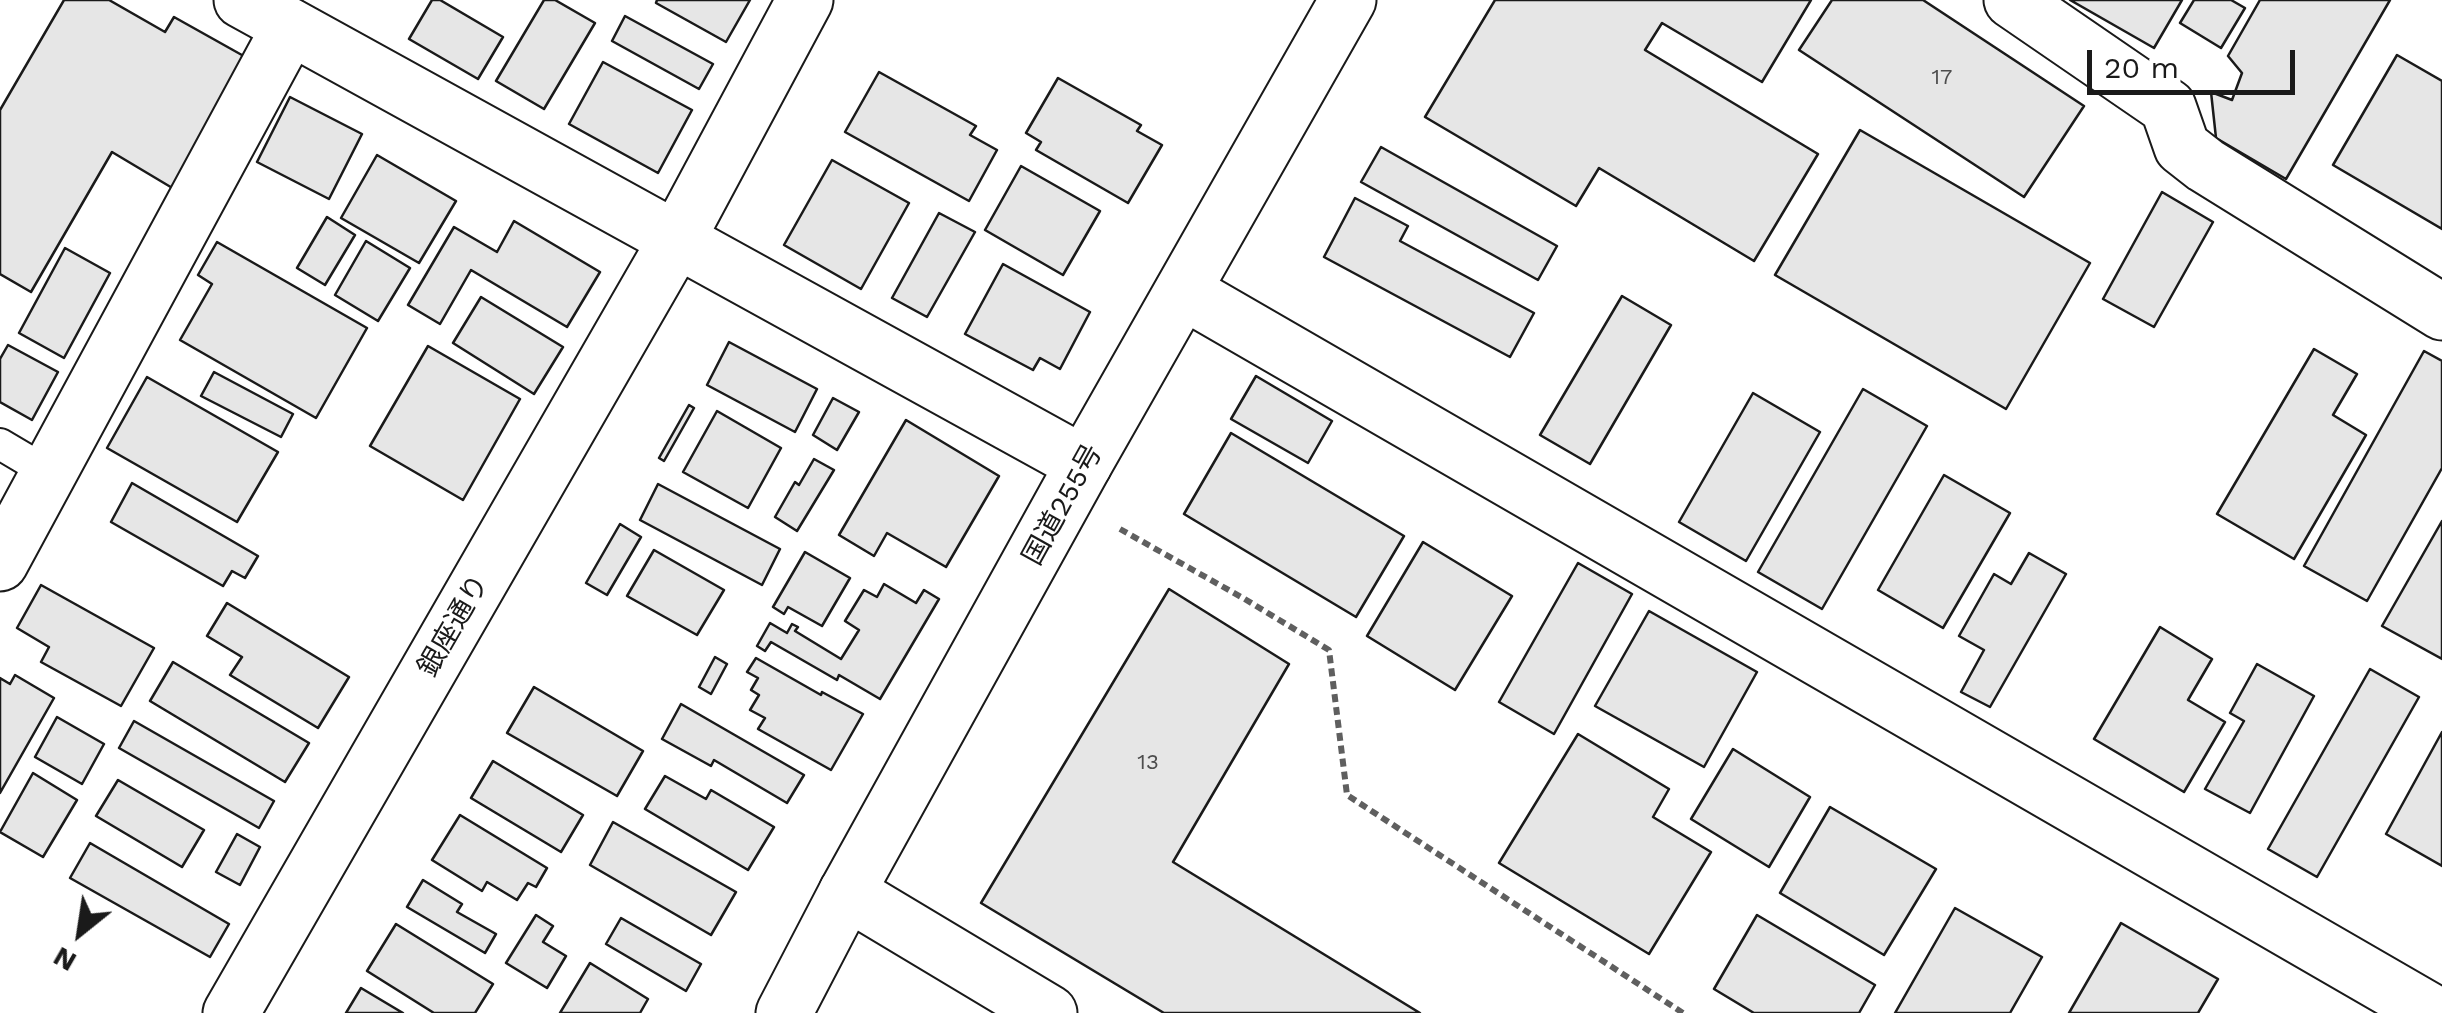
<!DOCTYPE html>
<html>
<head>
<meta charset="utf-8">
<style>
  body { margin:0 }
  #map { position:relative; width:2442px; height:1013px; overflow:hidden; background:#fff; font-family:"Work Sans",sans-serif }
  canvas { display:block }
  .north { position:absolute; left:30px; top:883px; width:100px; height:100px; -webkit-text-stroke:8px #fff; paint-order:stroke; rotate:210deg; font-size:28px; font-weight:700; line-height:40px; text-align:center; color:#1a1a1a }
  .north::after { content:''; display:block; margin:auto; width:35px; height:45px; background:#1a1a1a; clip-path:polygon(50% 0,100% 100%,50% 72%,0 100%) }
  .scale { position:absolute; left:2087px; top:50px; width:208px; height:45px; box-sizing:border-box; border:5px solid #1a1a1a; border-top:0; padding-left:12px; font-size:30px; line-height:35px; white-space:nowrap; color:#1a1a1a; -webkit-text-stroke:8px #fff; paint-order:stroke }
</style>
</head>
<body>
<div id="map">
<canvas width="2442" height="1013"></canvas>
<div class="north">N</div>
<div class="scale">20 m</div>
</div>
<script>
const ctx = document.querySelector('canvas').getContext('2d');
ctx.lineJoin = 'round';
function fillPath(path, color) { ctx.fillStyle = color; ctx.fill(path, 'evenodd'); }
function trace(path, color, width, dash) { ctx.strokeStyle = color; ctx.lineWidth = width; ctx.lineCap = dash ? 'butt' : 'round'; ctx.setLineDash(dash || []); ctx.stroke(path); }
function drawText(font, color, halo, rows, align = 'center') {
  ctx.font = font + ' "Work Sans","Noto Sans JP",sans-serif'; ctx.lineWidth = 8; ctx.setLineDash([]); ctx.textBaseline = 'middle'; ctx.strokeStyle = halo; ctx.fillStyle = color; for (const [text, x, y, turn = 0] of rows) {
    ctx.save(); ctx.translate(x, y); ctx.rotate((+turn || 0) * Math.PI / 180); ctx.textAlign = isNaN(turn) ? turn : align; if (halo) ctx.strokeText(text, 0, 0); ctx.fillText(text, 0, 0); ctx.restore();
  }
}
const building = new Path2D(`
  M64,0H109L165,32L174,17L249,59L174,189L112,152L31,292L0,274V110Z
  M432,0H440L503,37L478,79L409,39Z
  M544,0H555L595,23L544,109L496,81Z
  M657,0H750L726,42L656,3Z
  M1495,0H1811L1762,82L1662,23L1645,50L1818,154L1754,261L1599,168L1576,206L1425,117Z
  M1832,0H1923L2084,106L2024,197L1799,50Z
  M2070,0H2182L2154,48Z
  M2194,0H2231L2245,8L2221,48L2180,23Z
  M2260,0H2390L2286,179L2216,138L2211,92L2232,100L2242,73L2228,56Z
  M625,16L713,64L699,89L612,41Z
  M2397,55L2442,81V229L2333,165Z
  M603,62L692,110L658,173L569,124Z
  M879,72L976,126L970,135L997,150L969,201L845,132Z
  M1058,78L1141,125L1137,131L1162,145L1128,203L1036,150L1041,142L1026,133Z
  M290,97L362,134L329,199L257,162Z
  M1860,130L2090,263L2006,409L1775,275Z
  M1381,147L1557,246L1538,280L1361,182Z
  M377,155L456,201L419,263L341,218Z
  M832,160L909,203L861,289L784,245Z
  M1021,166L1100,211L1063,275L985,230Z
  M2162,192L2213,222L2154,327L2103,299Z
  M1355,198L1408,226L1400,241L1534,313L1510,357L1324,257Z
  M939,213L975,232L927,317L892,298Z
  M327,217L355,235L325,285L297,268Z
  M514,221L600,272L567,327L471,270L440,324L408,305L454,227L497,252Z
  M366,241L410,268L378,321L335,295Z
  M217,242L367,328L316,418L180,340L212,284L198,275Z
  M65,248L110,273L64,358L19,333Z
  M1003,264L1090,312L1060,369L1040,358L1033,370L965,334Z
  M1622,296L1671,325L1590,464L1540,435Z
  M481,297L563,347L534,394L453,343Z
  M729,342L817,389L795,432L707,385Z
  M8,345L58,372L32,420L0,402V359Z
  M428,346L520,399L463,500L370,446Z
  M2314,349L2357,374L2333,415L2366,435L2294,559L2217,514Z
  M2424,351L2442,361V468L2367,601L2304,566Z
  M214,372L293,414L281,437L201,396Z
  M1256,376L1332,421L1308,463L1231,419Z
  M147,377L278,452L237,522L107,448Z
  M1863,389L1927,426L1822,609L1758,572Z
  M1753,393L1820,432L1746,561L1679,522Z
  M833,398L859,412L837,450L813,435Z
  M689,405L694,408L664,461L659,458Z
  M717,411L781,448L748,508L683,472Z
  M906,420L999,476L946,567L887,533L874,556L839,535Z
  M1231,433L1404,536L1356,617L1184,514Z
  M814,459L834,470L797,531L775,517L795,482L799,485Z
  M1944,475L2010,513L1943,628L1878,590Z
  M132,483L258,556L245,578L232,571L223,586L111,522Z
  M658,484L780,549L762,585L640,520Z
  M2442,521V659L2382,626Z
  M620,524L641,537L607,595L586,583Z
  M1423,542L1512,596L1455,690L1367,636Z
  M654,550L724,590L697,635L627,596Z
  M805,552L850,578L822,626L788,607L784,614L773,607Z
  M2029,553L2066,574L1990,707L1961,692L1984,650L1959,636L1994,574L2011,584Z
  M1578,563L1632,594L1554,734L1499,702Z
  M884,584L916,603L924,590L939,599L880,699L839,675L837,680L771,642L765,651L757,646L770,623L787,633L792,624L798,627L795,631L841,659L859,630L845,621L864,590L877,597Z
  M41,585L154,648L121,706L41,662L49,647L17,628Z
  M1169,589L1289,664L1173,862L1420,1013H1164L981,903Z
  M227,603L349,677L318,728L230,675L242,657L207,636Z
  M1649,611L1757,672L1704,767L1595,706Z
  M2160,627L2212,659L2188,700L2225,722L2184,792L2094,739Z
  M715,657L727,664L711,694L699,687Z
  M756,658L821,695L822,692L863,714L831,770L758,729L765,718L750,710L759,695L751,690L758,678L747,672Z
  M173,662L309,743L285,782L150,701Z
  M2257,664L2314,696L2250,813L2205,789L2244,721L2230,713Z
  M2370,669L2419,697L2317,877L2268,849Z
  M15,675L54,698L0,793V678L10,684Z
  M534,687L643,751L617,796L507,733Z
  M681,704L804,775L787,803L714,760L711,766L662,739Z
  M57,717L104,744L82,784L35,757Z
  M134,721L274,801L259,828L119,748Z
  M2442,732V866L2386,834Z
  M1578,734L1669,789L1653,817L1711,852L1649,954L1499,863Z
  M1733,749L1810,797L1769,867L1691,819Z
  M493,761L583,815L561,852L471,798Z
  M33,773L77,800L43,857L0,832Z
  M665,776L706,799L711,790L774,827L748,870L645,809Z
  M118,780L204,830L182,867L96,816Z
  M1830,807L1936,869L1884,955L1780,893Z
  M460,815L547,868L536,887L528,883L517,900L487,882L482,891L432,860Z
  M613,822L736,892L711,935L590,865Z
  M237,834L260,847L240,885L216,872Z
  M90,843L229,924L210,957L70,878Z
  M423,880L462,904L457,912L496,934L485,953L407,907Z
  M1955,908L2042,957L2010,1013H1895Z
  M536,915L553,926L543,942L566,956L547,988L506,963Z
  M1757,915L1875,985L1859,1013H1754L1714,989Z
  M621,918L701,964L686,991L606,944Z
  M2121,923L2218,979L2198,1013H2069Z
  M396,924L493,984L475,1013H434L367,971Z
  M590,963L648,999L640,1013H560Z
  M361,988L403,1013H346Z`);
fillPath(building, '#e6e6e6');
trace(building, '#1a1a1a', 2.5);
const service = new Path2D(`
  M0,444L49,473`);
const minor = new Path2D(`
  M2012,0L2168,107L2182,147L2205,165L2442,312
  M1183,291L2433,1013
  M0,563L290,27
  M847,892L1049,1013`);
const tertiary = new Path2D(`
  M242,0L1084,464
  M231,1013L677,239L805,0`);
const trunk = new Path2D(`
  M784,1013L847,892L1084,464L1348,0`);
trace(service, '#1a1a1a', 34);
trace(minor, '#1a1a1a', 59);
trace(tertiary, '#1a1a1a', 59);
trace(trunk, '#1a1a1a', 59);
trace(new Path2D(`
  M1120,529L1243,598L1329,650L1347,795L1683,1013`), '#5f5f5f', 6, [8, 5]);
trace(service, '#fff', 30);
trace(minor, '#fff', 55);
trace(tertiary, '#fff', 55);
trace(trunk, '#fff', 55);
drawText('22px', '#4d4d4d', null, [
  ["17",1942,78],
  ["13",1148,763]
]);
drawText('28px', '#1a1a1a', '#fff', [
  ["国道255号",1063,505,-61],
  ["銀座通り",454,626,-60]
]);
</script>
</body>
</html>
